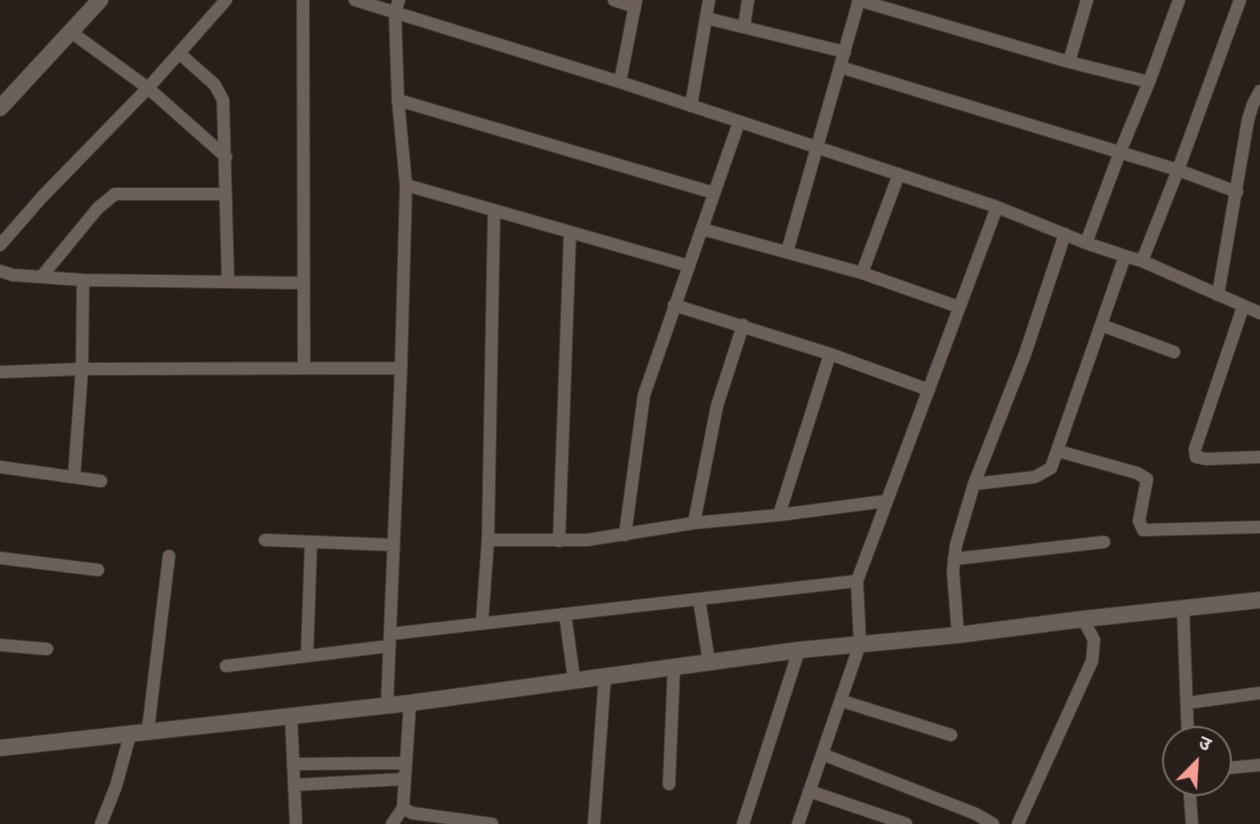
<!DOCTYPE html>
<html>
<head>
<meta charset="utf-8">
<style>
  body { margin:0 }
  #map { position:relative; width:1260px; height:824px; overflow:hidden; background:#281f1a; font-family:Roboto,"Noto Sans Devanagari",sans-serif }
  canvas { display:block }
  .north { position:absolute; left:1162px; top:726px; width:70px; height:70px; box-sizing:border-box; background:#281f1a; border:2px solid #726a66; border-radius:50%; rotate:24deg; font-size:19px; font-weight:700; line-height:28px; text-align:center; color:#e1dbd7 }
  .north::after { content:''; display:block; margin:auto; width:24px; height:32px; background:#f59c93; clip-path:polygon(50% 0,100% 100%,50% 72%,0 100%) }
</style>
</head>
<body>
<div id="map">
<canvas width="1260" height="824"></canvas>
<div class="north">उ</div>
</div>
<script>
const ctx = document.querySelector('canvas').getContext('2d');
ctx.lineJoin = 'round';
function trace(path, color, width, dash) { ctx.strokeStyle = color; ctx.lineWidth = width; ctx.lineCap = dash ? 'butt' : 'round'; ctx.setLineDash(dash || []); ctx.stroke(path); }
const street = new Path2D(`
  M303,0L304,367
  M355,0L620,82L997,207
  M614,0L635,7
  M858,0L1069,62
  M706,18L845,52
  M744,27L748,0
  M71,32L148,88L226,157
  M179,53L215,85L223,100L228,280
  M840,67L1178,170L1237,192
  M620,82L636,0
  M1149,82L1179,0
  M398,100L714,193
  M691,106L709,0
  M406,185L689,266
  M702,229L862,273L959,307
  M1086,243L1125,256
  M0,245L42,197L148,88L226,0
  M787,252L859,0
  M1142,261L1260,313
  M0,271L13,275L83,280L304,283
  M862,273L899,174
  M42,276L98,208L115,194H226
  M1218,295L1248,120L1253,104L1260,91
  M674,305L830,354L929,390
  M1243,307L1195,449L1196,457L1206,459L1260,457
  M1101,325L1174,352
  M0,372L82,369L401,368
  M1058,451L1137,473L1147,479L1139,521L1143,530L1260,527
  M0,467L101,481
  M74,477L82,369L83,280
  M974,484L1035,477L1051,468L1125,256L1142,261L1178,170L1240,0
  M779,515L830,354
  M694,523L717,406L743,325
  M625,535L644,395L739,122
  M265,540L394,545
  M488,540H587L694,523L779,515L886,501
  M559,541L570,233
  M0,558L98,570
  M954,559L1104,542
  M699,599L709,662
  M1183,607L1188,740
  M565,614L574,679
  M482,622L488,540L494,212
  M390,634L857,581
  M958,635L953,571L956,545L974,484L1025,354L1065,234
  M0,645L47,649
  M307,656L311,542
  M226,666L389,646
  M842,701L951,735
  M410,703L403,808L412,813L492,824
  M1187,703L1260,693
  M387,705L401,368L406,185L398,100L395,12L399,0
  M291,715L296,824
  M148,730L169,556
  M822,754L976,814L993,824
  M293,764L406,763
  M1218,769L1260,765
  M1189,782L1192,824
  M669,784L674,666
  M294,785L404,779
  M809,791L906,824
  M101,824L116,786L130,735
  M392,824L403,808
  M594,824L605,675
  M743,824L799,650
  M798,824L860,644L857,581L997,207L1086,243L1120,152L1149,82L1069,62L1087,0
  M1018,824L1092,661L1094,640L1083,619`);
const secondary = new Path2D(`
  M0,108L100,0
  M0,748L410,703L799,650L958,635L1083,619L1260,600`);
trace(street, '#433b37', 14);
trace(secondary, '#433b37', 18);
trace(street, '#6b605a', 12);
trace(secondary, '#6b605a', 16);
</script>
</body>
</html>
